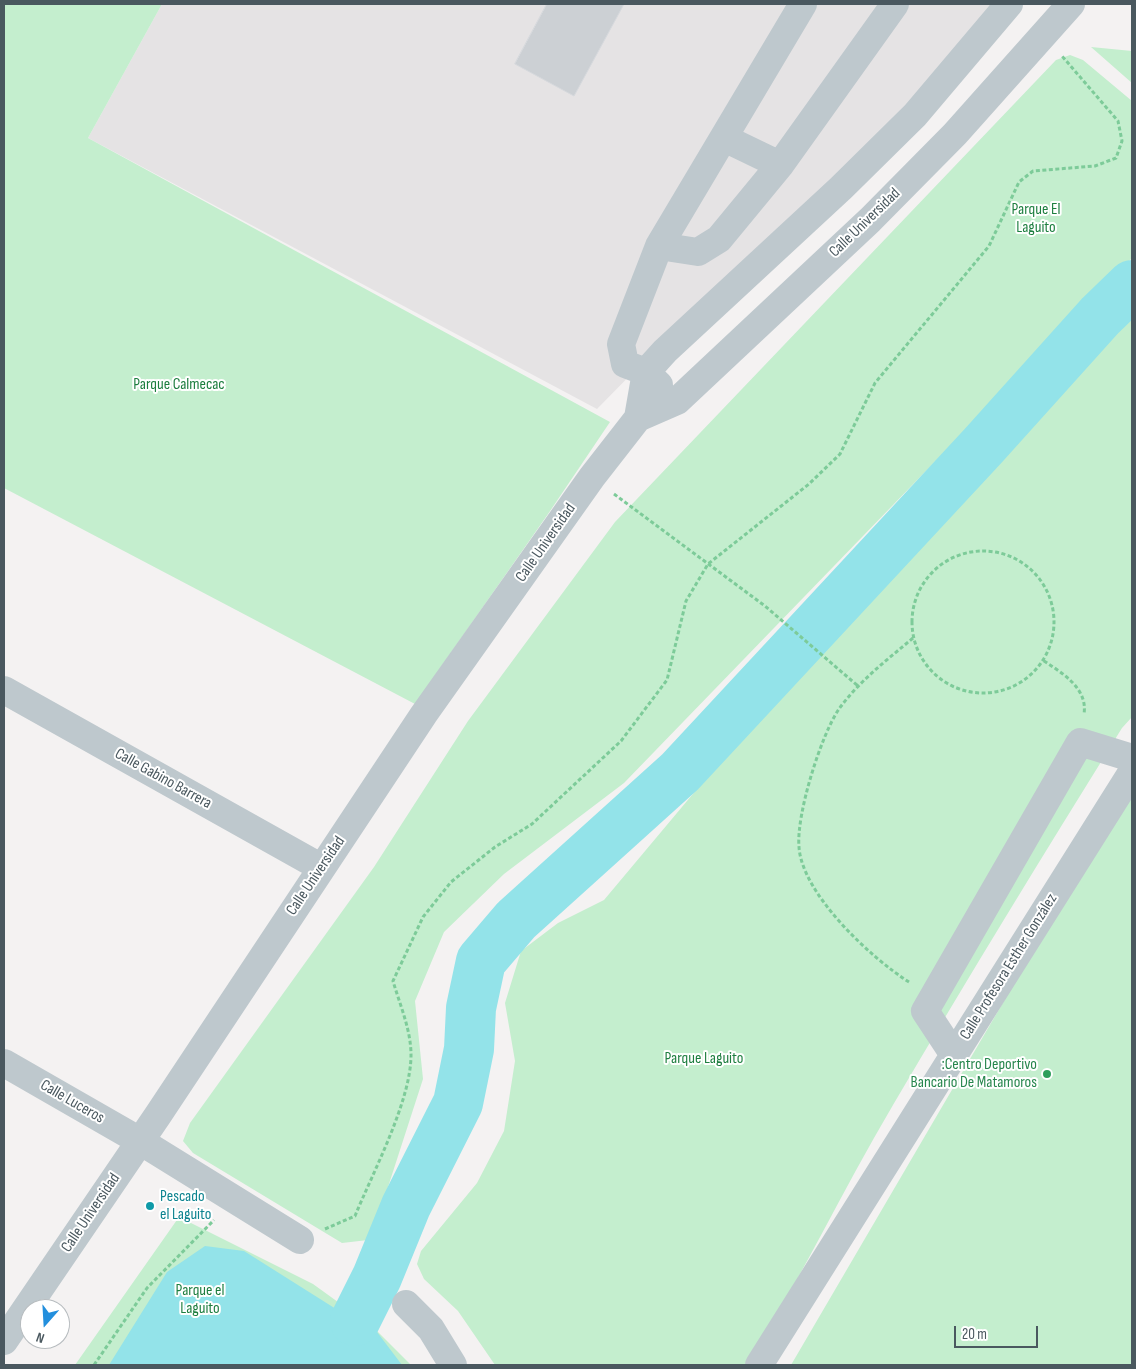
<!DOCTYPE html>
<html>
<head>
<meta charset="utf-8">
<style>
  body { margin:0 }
  #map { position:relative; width:1136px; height:1369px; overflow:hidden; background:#f4f2f2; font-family:"Sofia Sans Condensed",sans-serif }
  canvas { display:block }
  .frame { position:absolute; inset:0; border:5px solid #4a585f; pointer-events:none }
  .north { position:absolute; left:20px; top:1299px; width:50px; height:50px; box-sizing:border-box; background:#fff; border:1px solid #b7bcbf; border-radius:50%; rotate:199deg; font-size:14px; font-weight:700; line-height:20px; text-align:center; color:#4a585f }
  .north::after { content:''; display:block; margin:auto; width:18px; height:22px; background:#238fdd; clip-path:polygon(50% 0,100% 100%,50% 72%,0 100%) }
  .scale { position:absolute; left:954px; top:1326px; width:84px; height:22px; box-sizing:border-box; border:2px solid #4a585f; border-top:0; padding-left:6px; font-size:15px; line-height:18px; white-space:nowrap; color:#4a585f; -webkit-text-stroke:4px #fff; paint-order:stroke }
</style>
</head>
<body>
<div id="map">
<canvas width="1136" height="1369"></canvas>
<div class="frame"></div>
<div class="north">N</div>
<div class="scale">20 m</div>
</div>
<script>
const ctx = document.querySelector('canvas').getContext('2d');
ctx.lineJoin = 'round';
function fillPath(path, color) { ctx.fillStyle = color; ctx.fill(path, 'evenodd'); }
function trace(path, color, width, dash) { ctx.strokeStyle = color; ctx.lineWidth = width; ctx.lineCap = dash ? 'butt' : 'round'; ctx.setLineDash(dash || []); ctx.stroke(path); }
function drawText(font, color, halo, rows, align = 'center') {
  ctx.font = font + ' "Sofia Sans Condensed",sans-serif'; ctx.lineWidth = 4; ctx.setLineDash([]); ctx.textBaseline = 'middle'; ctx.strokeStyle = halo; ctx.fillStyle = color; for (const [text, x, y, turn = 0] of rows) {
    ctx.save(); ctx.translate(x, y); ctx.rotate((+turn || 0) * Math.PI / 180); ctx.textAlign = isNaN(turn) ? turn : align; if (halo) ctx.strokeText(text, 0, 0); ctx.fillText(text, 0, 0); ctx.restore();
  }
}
fillPath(new Path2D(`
  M162,4H996L917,99L653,352L597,409L88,138Z`), '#e5e3e4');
fillPath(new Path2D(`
  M4,4H162L88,138L610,422L548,514L415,704L4,488Z
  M1091,47L1132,51V83Z
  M1070,55L1083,60L1132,101V258L624,783L504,874L444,932L415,1001L423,1079L376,1224L368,1240L342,1243L193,1153L183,1141L190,1123L374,867L468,721L615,522L1056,60Z
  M1132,305V717L1122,728C1045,852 967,979 893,1105C842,1191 800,1280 748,1365H495L458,1311L424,1279L417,1264L421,1251L477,1183L504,1131L515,1061L505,1003L521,951L558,923L604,900L858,597L956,505L1041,415Z
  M1132,782V1365H791Z
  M179,1217L313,1284L374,1328L411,1365H75Z`), '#c4eece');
fillPath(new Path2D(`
  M205,1246L244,1251L355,1321L374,1328L402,1365H109L167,1272Z`), '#93e3e9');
trace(new Path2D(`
  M355,1321L377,1277L406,1206L458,1103L469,1049L471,1008L481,961L516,920L680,772L983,446L1100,316L1132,285`), '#93e3e9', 50);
const building = new Path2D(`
  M547,4H624L574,96L515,64Z`);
fillPath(building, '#ccd0d4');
trace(building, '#d6d9dd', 1);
trace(new Path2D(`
  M614,494L765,606L858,686
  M912 622a71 71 0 1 1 142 0a71 71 0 1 1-142 0Z
  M1044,661C1062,673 1088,688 1084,714
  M909,982C871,958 802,894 799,847C796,815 821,735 839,709C859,681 887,660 913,638
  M325,1229L355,1216C373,1172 411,1101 411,1055C411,1030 400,1005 393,981L423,917L451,882L495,847L532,824L621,741L667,680L686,601L708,564L809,484L840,454L875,383L989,246L1019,182L1033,171L1095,166L1116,158L1122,141L1118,121L1062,56
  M94,1365L147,1288L214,1220`), '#7dcb99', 3, [4, 2.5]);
trace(new Path2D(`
  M724,138L780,165
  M659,246L698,252L719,239L780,165L895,4
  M659,385L646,372L625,364L621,344L659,246L803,4
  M638,418L646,372L665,351L841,188L915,115L1009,4
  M4,690L322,868
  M954,1055L925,1011L1080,742L1132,758
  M4,1063L140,1141L300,1240
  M406,1304L431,1329L453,1365
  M4,1341L158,1115L424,714L592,477L638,418L677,401L870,220L955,134L1071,4
  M759,1365L1132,772`), '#bec8cd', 28);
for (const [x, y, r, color] of [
  [1047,1074,5,"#2e9e5b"],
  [150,1206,5,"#0f9aa8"]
]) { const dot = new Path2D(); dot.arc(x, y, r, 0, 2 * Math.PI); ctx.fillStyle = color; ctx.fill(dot); trace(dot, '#fff', 2); }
drawText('16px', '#1d7e3f', '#fff', [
  ["Parque El",1036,210],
  ["Laguito",1036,228],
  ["Parque Calmecac",179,385],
  ["Parque Laguito",704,1059],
  ["Parque el",200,1291],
  ["Laguito",200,1309]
]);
drawText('16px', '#4a585f', '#fff', [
  ["Calle Universidad",865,223,-44],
  ["Calle Universidad",546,543,-55],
  ["Calle Gabino Barrera",163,779,29],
  ["Calle Universidad",316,876,-56],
  ["Calle Profesora Esther González",1009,967,-58],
  ["Calle Luceros",72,1102,30],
  ["Calle Universidad",91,1213,-56]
]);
drawText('16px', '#27864d', '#fff', [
  [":Centro Deportivo",1037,1065],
  ["Bancario De Matamoros",1037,1083]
], 'right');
drawText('16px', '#0d838f', '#fff', [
  ["Pescado",160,1197],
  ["el Laguito",160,1215]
], 'left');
</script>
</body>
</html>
